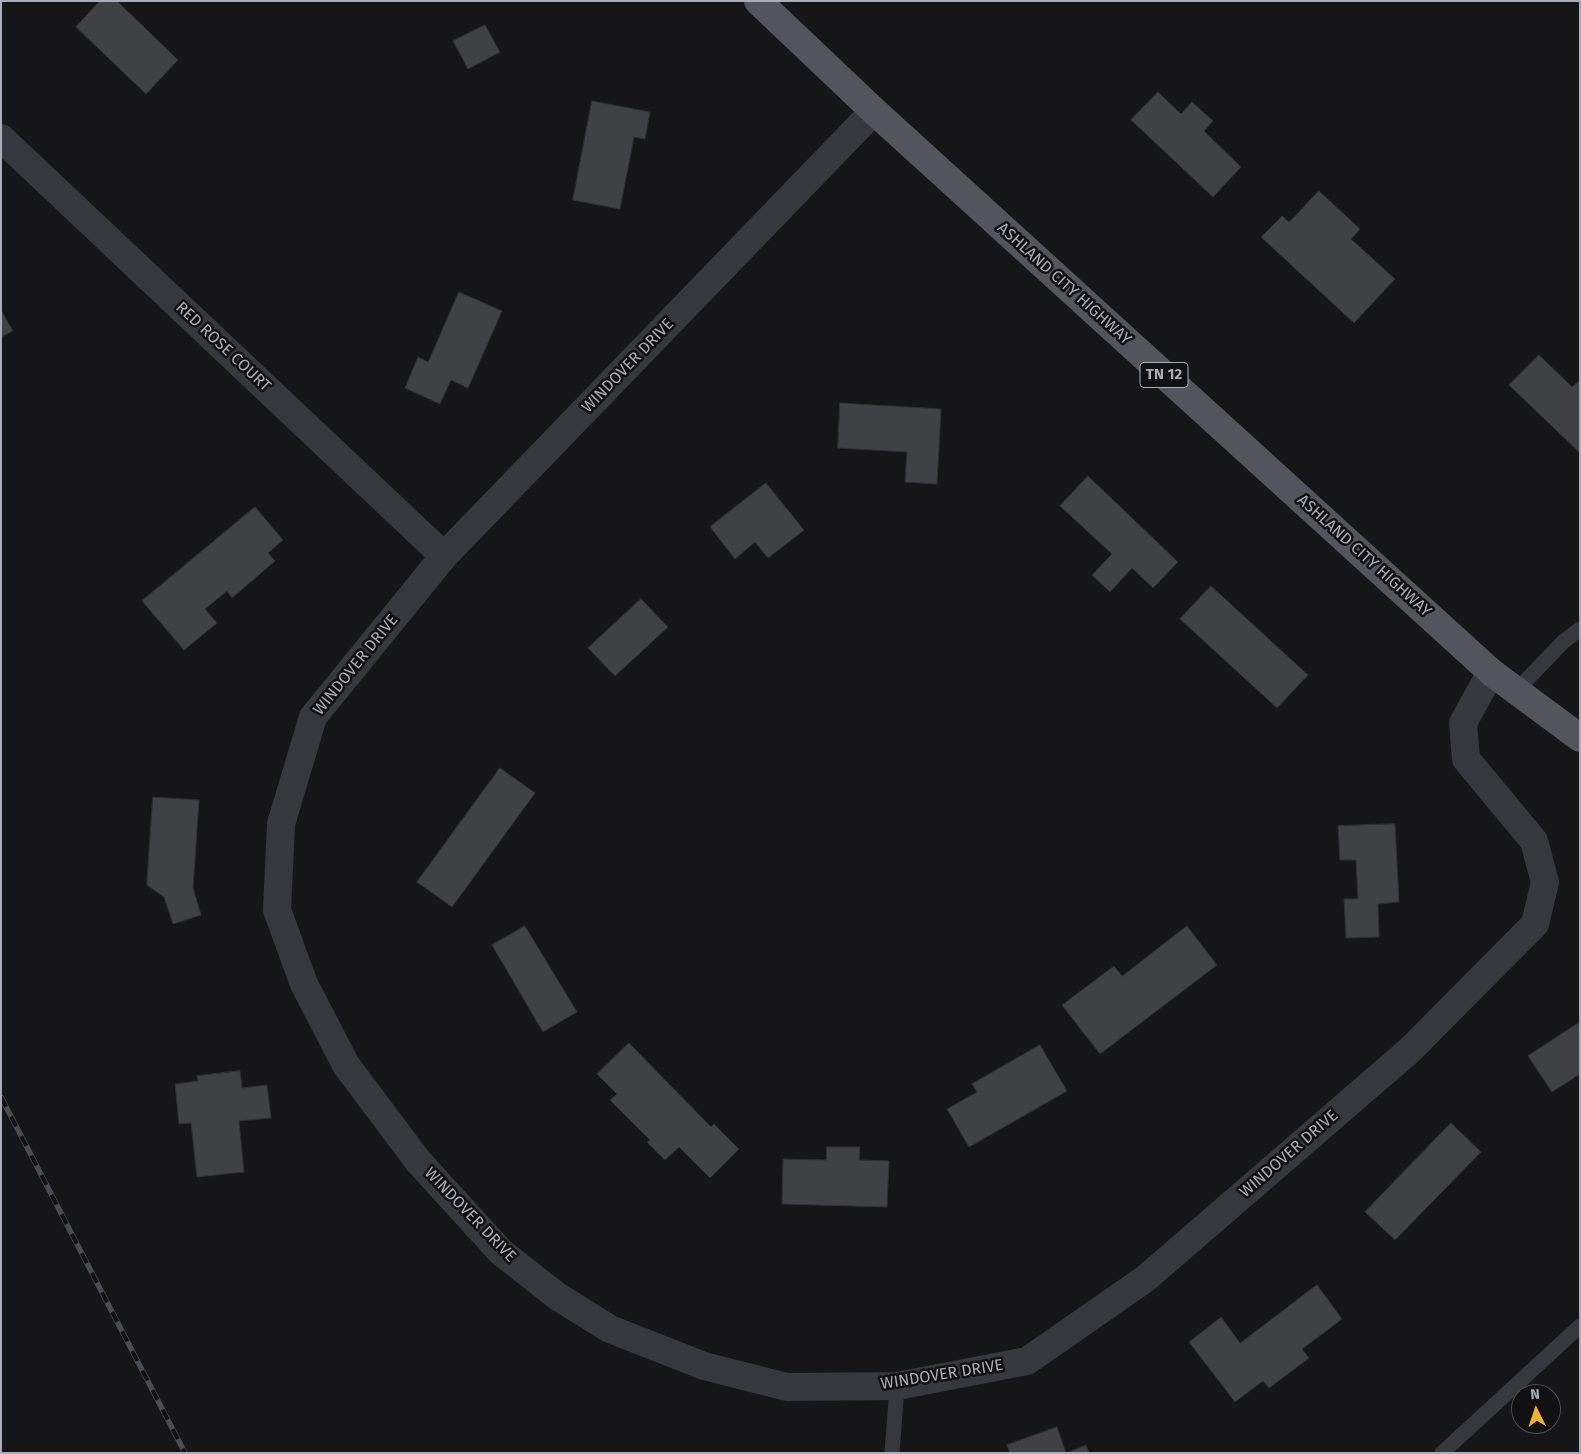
<!DOCTYPE html>
<html>
<head>
<meta charset="utf-8">
<style>
  body { margin:0 }
  #map { position:relative; width:1581px; height:1454px; overflow:hidden; background:#161618; font-family:"Fira Sans",sans-serif }
  canvas { display:block }
  .frame { position:absolute; inset:0; border:2px solid #a8adb8; pointer-events:none }
  .north { position:absolute; left:1511px; top:1384px; width:50px; height:50px; box-sizing:border-box; background:#111113; border:1px solid #4d4f55; border-radius:50%; rotate:356deg; font-size:14px; font-weight:700; line-height:20px; text-align:center; color:#a8adb8 }
  .north::after { content:''; display:block; margin:auto; width:18px; height:22px; background:#f2b134; clip-path:polygon(50% 0,100% 100%,50% 72%,0 100%) }
</style>
</head>
<body>
<div id="map">
<canvas width="1581" height="1454"></canvas>
<div class="frame"></div>
<div class="north">N</div>
</div>
<script>
const ctx = document.querySelector('canvas').getContext('2d');
ctx.lineJoin = 'round';
function fillPath(path, color) { ctx.fillStyle = color; ctx.fill(path, 'evenodd'); }
function trace(path, color, width, dash) { ctx.strokeStyle = color; ctx.lineWidth = width; ctx.lineCap = dash ? 'butt' : 'round'; ctx.setLineDash(dash || []); ctx.stroke(path); }
function drawText(font, color, halo, rows, align = 'center') {
  ctx.font = font + ' "Fira Sans",sans-serif'; ctx.lineWidth = 5; ctx.setLineDash([]); ctx.textBaseline = 'middle'; ctx.strokeStyle = halo; ctx.fillStyle = color; for (const [text, x, y, turn = 0] of rows) {
    ctx.save(); ctx.translate(x, y); ctx.rotate((+turn || 0) * Math.PI / 180); ctx.textAlign = isNaN(turn) ? turn : align; if (halo) ctx.strokeText(text, 0, 0); ctx.fillText(text, 0, 0); ctx.restore();
  }
}
const building = new Path2D(`
  M100,1H117L178,60L146,94L76,27Z
  M485,25L500,52L468,69L453,41Z
  M1158,92L1181,114L1192,102L1213,121L1204,131L1241,167L1213,197L1131,120Z
  M592,101L650,112L645,139L634,137L620,209L573,200Z
  M1319,191L1360,229L1351,239L1395,279L1354,323L1261,237L1282,216L1289,222Z
  M459,292L502,311L468,388L451,380L440,404L405,388L418,357L428,362Z
  M1,310L13,331L1,337Z
  M1539,355L1572,387L1580,380V453L1509,385Z
  M840,403L941,409L937,484L905,482L907,452L838,448Z
  M1088,476L1178,562L1153,588L1132,568L1110,592L1092,575L1112,554L1060,506Z
  M766,483L804,530L768,558L755,542L735,559L710,527Z
  M255,507L283,540L268,553L275,561L232,598L227,591L205,609L217,623L184,650L142,601Z
  M1211,586L1308,675L1277,708L1180,619Z
  M641,599L668,627L615,676L588,648Z
  M500,768L535,793L452,907L417,882Z
  M153,797L199,800L193,888L201,915L173,924L164,897L147,885Z
  M1395,824L1399,902L1378,904L1379,937L1346,938L1344,899H1358L1356,860H1340L1338,826Z
  M525,926L577,1012L543,1032L492,945Z
  M1187,926L1217,965L1100,1054L1062,1005L1114,966L1122,976Z
  M1580,1022V1074L1552,1092L1528,1056Z
  M629,1043L711,1127L714,1124L739,1149L710,1178L679,1147L665,1160L647,1142L650,1140L610,1100L617,1094L597,1074Z
  M1040,1045L1067,1091L969,1147L947,1109L977,1092L972,1084Z
  M240,1071L242,1088L267,1085L271,1118L239,1121L244,1172L197,1177L191,1123L179,1124L175,1084L198,1081L197,1076Z
  M1451,1123L1481,1152L1395,1240L1365,1212Z
  M827,1147H860L859,1160L889,1161L887,1207L782,1204L783,1159L826,1160Z
  M1317,1285L1342,1319L1302,1349L1309,1358L1269,1388L1263,1381L1235,1402L1189,1342L1221,1317L1240,1343Z
  M1057,1427L1066,1453L1086,1445L1089,1453H1010L1007,1445Z`);
fillPath(building, '#404145');
trace(building, '#303034', 1);
trace(new Path2D(`
  M1516,691L1563,642L1580,629
  M892,1453L897,1386
  M1442,1453L1580,1326`), '#37383d', 15);
trace(new Path2D(`
  M874,111L444,556L313,717L281,824L277,910L304,984L346,1065L418,1161L501,1252L557,1296L610,1329L704,1366L787,1387L897,1386L1027,1361L1145,1279L1410,1050L1535,924L1545,882L1534,841L1466,759L1463,723L1491,672
  M1,138L444,556`), '#37383d', 28);
trace(new Path2D(`
  M758,1L874,111L1491,672L1580,738`), '#53555c', 28);
const rail = new Path2D(`
  M1,1097L185,1453`);
trace(rail, '#4a4c52', 5.5);
trace(rail, '#111113', 4, [11]);
for (const [x, y, w] of [
  [1164,375,48]
]) { const box = new Path2D(); box.roundRect(x - w / 2, y - 12.5, w, 25, 4); ctx.fillStyle = '#111113'; ctx.fill(box); trace(box, '#a8adb8', 1); }
drawText('bold 15px', '#a8adb8', null, [
  ["TN 12",1164,375]
]);
drawText('16px', '#a8adb8', '#111113', [
  ["ASHLAND CITY HIGHWAY",1064,284,42],
  ["RED ROSE COURT",223,347,43],
  ["WINDOVER DRIVE",628,366,-46],
  ["ASHLAND CITY HIGHWAY",1364,556,42],
  ["WINDOVER DRIVE",356,665,-51],
  ["WINDOVER DRIVE",1289,1154,-41],
  ["WINDOVER DRIVE",470,1215,46],
  ["WINDOVER DRIVE",942,1375,-9]
]);
</script>
</body>
</html>
